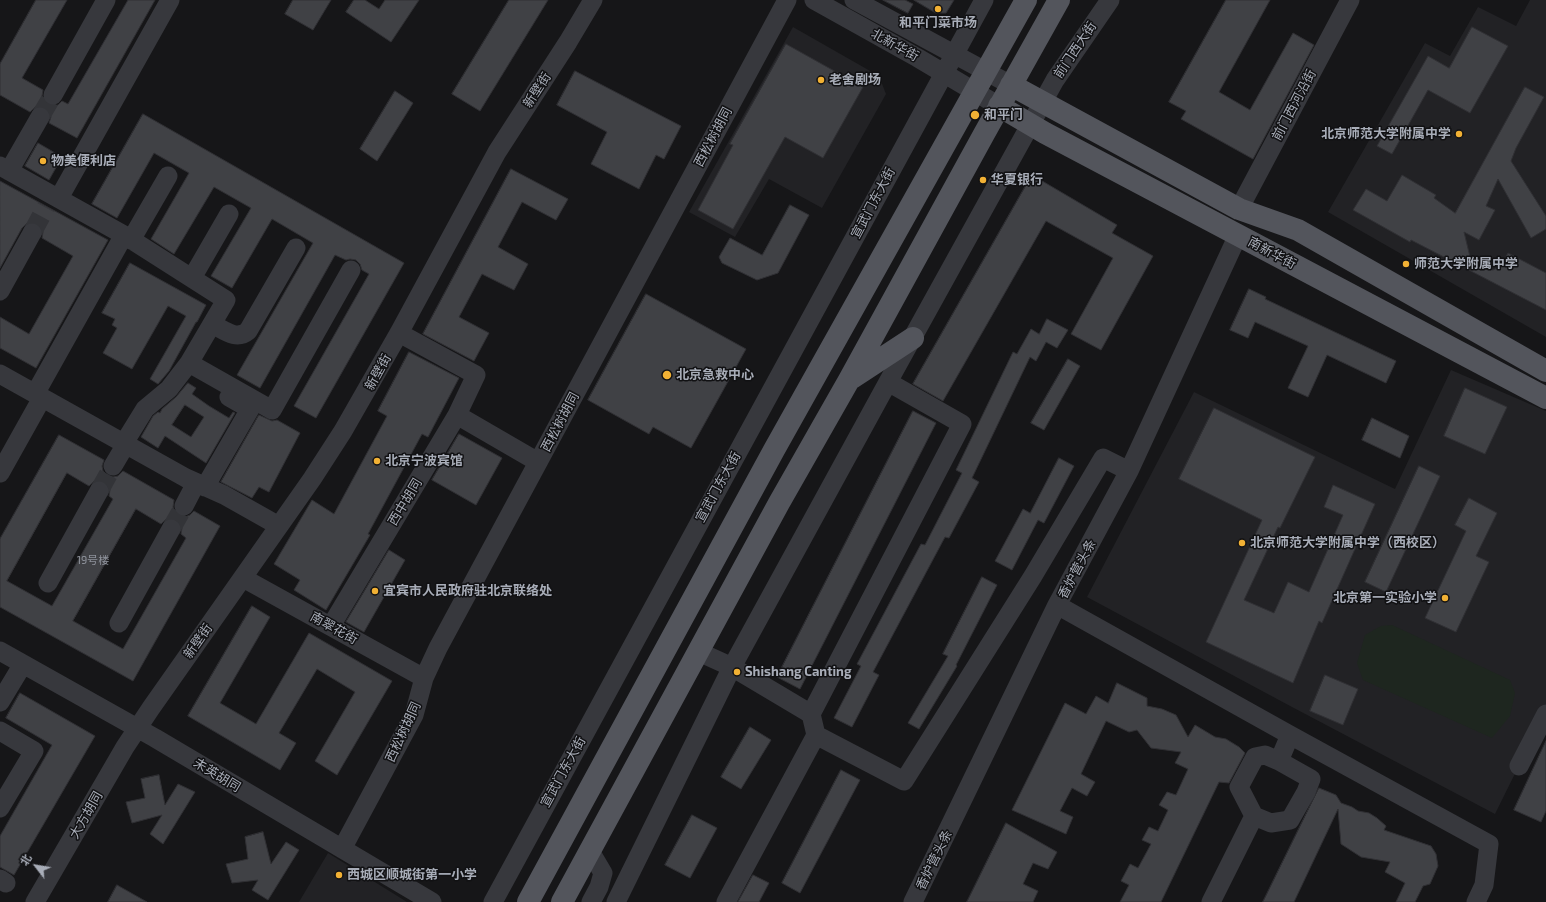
<!DOCTYPE html>
<html>
<head>
<meta charset="utf-8">
<style>
  body { margin:0 }
  #map { position:relative; width:1546px; height:902px; overflow:hidden; background:#161618; font-family:"Exo 2","Noto Sans SC",sans-serif }
  canvas { display:block }
  .north { position:absolute; left:16px; top:846px; width:40px; height:40px; -webkit-text-stroke:3px #111113; paint-order:stroke; rotate:301deg; font-size:11px; font-weight:700; line-height:16px; text-align:center; color:#a8adb8 }
  .north::after { content:''; display:block; margin:auto; width:14px; height:18px; background:#a8adb8; clip-path:polygon(50% 0,100% 100%,50% 72%,0 100%) }
</style>
</head>
<body>
<div id="map">
<canvas width="1546" height="902"></canvas>
<div class="north">北</div>
</div>
<script>
const ctx = document.querySelector('canvas').getContext('2d');
ctx.lineJoin = 'round';
function fillPath(path, color) { ctx.fillStyle = color; ctx.fill(path, 'evenodd'); }
function trace(path, color, width, dash) { ctx.strokeStyle = color; ctx.lineWidth = width; ctx.lineCap = dash ? 'butt' : 'round'; ctx.setLineDash(dash || []); ctx.stroke(path); }
function drawText(font, color, halo, rows, align = 'center') {
  ctx.font = font + ' "Exo 2","Noto Sans SC",sans-serif'; ctx.lineWidth = 3; ctx.setLineDash([]); ctx.textBaseline = 'middle'; ctx.strokeStyle = halo; ctx.fillStyle = color; for (const [text, x, y, turn = 0] of rows) {
    ctx.save(); ctx.translate(x, y); ctx.rotate((+turn || 0) * Math.PI / 180); ctx.textAlign = isNaN(turn) ? turn : align; if (halo) ctx.strokeText(text, 0, 0); ctx.fillText(text, 0, 0); ctx.restore();
  }
}
fillPath(new Path2D(`
  M1530,0H1546V337L1328,212L1425,43L1450,56L1478,7L1516,26Z
  M793,27L879,76L886,94L822,208L769,179L735,237L689,212Z
  M1451,370L1546,411V711L1495,814L1292,707L1087,597L1194,392L1395,489Z
  M328,853L399,897L407,902H299Z`), '#222225');
fillPath(new Path2D(`
  M1392,625L1510,680L1515,693L1510,716L1492,738L1363,680L1357,663L1365,635L1381,626Z`), '#1e261f');
const building = new Path2D(`
  M36,0H67L22,78L43,90L42,96L44,101L48,105L53,106L58,105L62,101L68,104L128,0H155L77,138L49,123L51,117L50,112L45,107L40,106L35,107L30,112L0,95V64Z
  M293,0H331L313,30L285,14Z
  M354,0H365L379,9L385,0H419L391,42L346,12Z
  M509,0H548L480,111L452,94Z
  M883,0H905L913,4L908,13Z
  M914,0H954L946,13H936Z
  M1226,0H1270L1219,92L1250,110L1293,33L1314,45L1253,159L1181,119L1186,111L1169,102Z
  M1472,27L1508,46L1470,113L1428,90L1392,154L1377,146L1428,56L1449,68Z
  M786,44L863,87L823,158L785,137L733,229L698,210L733,145L730,144Z
  M575,71L681,126L664,159L656,155L639,189L591,164L607,132L557,105Z
  M1525,87L1544,97L1516,148L1511,161L1546,216V229L1531,238L1498,179L1486,206L1495,210L1479,240L1464,232L1471,261L1480,269L1493,270L1501,266L1508,253L1546,273V310L1411,240L1410,242L1353,210L1366,189L1387,201L1402,175L1436,195L1434,198L1455,213Z
  M395,91L413,103L377,161L360,149Z
  M143,114L404,263L316,418L294,406L369,274L362,270L360,264L356,260L350,259L346,260L335,255L260,388L237,375L313,243L272,219L232,288L211,276L251,208L214,187L174,254L151,239L189,173L154,153L117,218L92,204Z
  M38,143L62,157L49,180L25,166Z
  M511,169L568,199L556,220L522,202L498,247L528,264L514,290L482,274L459,317L489,333L474,361L423,334Z
  M1032,175L1117,225L1112,233L1153,256L1101,350L1071,334L1113,258L1046,221L943,401L913,384Z
  M0,181L108,240L36,368L0,348V317L29,334L73,256L42,238L43,232L41,227L37,223L31,222L26,224L22,228L0,268Z
  M790,205L809,215L778,273L757,280L722,263L719,257L730,238L762,255Z
  M130,263L206,305L197,322H196L169,371L158,384L150,379L186,316L168,306L132,369L103,353L117,328L112,325L115,319L102,313Z
  M1249,289L1266,297L1265,299L1396,361L1386,383L1327,355L1308,397L1288,388L1308,346L1255,322L1248,338L1230,330Z
  M646,294L746,349L691,448L653,427L649,434L588,400Z
  M1047,319L1068,330L1057,348L1046,342L1036,361L1030,357L972,478L979,482L949,538L945,537L873,672L879,675L852,727L834,718L861,666L857,664L921,544L925,545L962,473L956,470L1013,352L1017,354L1031,329L1039,334Z
  M409,352L459,378L428,437L422,434L368,534L370,535L326,610L294,590L300,580L274,564L312,500L334,514L387,416L378,411Z
  M1068,359L1080,366L1044,430L1031,423Z
  M188,383L196,388L192,394L209,406L229,418L233,412L235,413L206,463L165,436L158,448L141,437L153,416L158,412L160,413L162,409L176,397ZM185,405L204,417L191,437L172,425Z
  M1465,388L1507,407L1485,454L1444,436Z
  M1214,408L1315,457L1280,528L1278,527L1244,600L1274,613L1288,582L1309,592L1343,515L1324,507L1333,485L1375,504L1322,623L1319,621L1293,683L1206,642L1262,520L1179,479Z
  M913,411L936,423L800,689L777,677Z
  M259,415L272,421L277,420L300,433L269,492L259,487L252,498L221,482Z
  M1372,418L1409,436L1400,458L1362,440Z
  M459,434L502,458L476,505L432,480Z
  M59,435L104,460L102,466L103,471L108,476L113,477L118,476L123,471L174,500L173,507L175,512L179,516L185,517L190,515L194,511L220,526L133,681L0,607V539ZM67,473L89,486L93,482L98,480L105,482L109,486L110,490L109,496L113,499L52,606L7,581ZM136,509L161,524L165,520L170,518L177,520L180,523L182,528L181,534L186,538L123,649L73,621Z
  M1059,458L1074,466L1044,523L1038,520L1012,570L995,561L1023,509L1030,513Z
  M1419,466L1440,476L1386,592L1365,582Z
  M1469,498L1497,513L1476,556L1489,562L1456,632L1425,618L1466,531L1455,525Z
  M389,550L405,560L364,632L346,622Z
  M982,577L997,585L956,665L957,666L919,729L908,723L948,656L943,654Z
  M252,606L270,617L220,703L256,724L309,633L392,681L337,775L315,761L355,692L317,669L279,733L296,743L280,770L188,716Z
  M1325,675L1358,689L1343,725L1310,711Z
  M1117,683L1147,698V706L1162,709L1176,715L1188,737L1195,725L1215,737L1226,739L1239,747L1245,753L1229,783L1219,782L1161,902H1120L1129,885L1121,881L1130,864L1138,868L1151,844L1142,840L1149,827L1158,831L1168,810L1159,805L1167,792L1176,795L1188,769L1175,763L1181,752L1151,748L1137,730L1129,732L1106,721L1081,774L1095,782L1087,796L1072,788L1060,811L1073,817L1066,834L1012,810L1065,703L1086,714L1096,696L1108,703Z
  M20,693L95,736L14,875L0,867V836L52,745L6,718Z
  M750,727L771,740L741,789L721,777Z
  M1546,741V811L1541,822L1514,810Z
  M841,770L860,780L800,893L782,883Z
  M159,775L165,805L178,784L195,792L163,844L150,834L162,815L132,823L126,802L145,798L141,779Z
  M1319,788L1336,795L1341,803L1352,807L1358,811L1369,813L1377,818L1386,826L1384,830L1431,846L1436,854L1438,866L1430,884L1423,886L1415,902H1396L1405,883L1385,872L1390,862L1361,857L1341,844L1338,809L1294,902H1263Z
  M692,815L717,828L690,878L665,865Z
  M1006,823L1057,852L1048,869L1033,863L1023,884L1038,891L1033,902H967Z
  M263,832L271,864L286,842L299,850L268,900L252,890L258,880L232,883L226,864L248,859L245,837Z
  M753,875L769,883L759,902H738Z
  M117,885L147,902H108Z`);
fillPath(building, '#404145');
trace(building, '#303034', 1);
trace(new Path2D(`
  M40,117L53,95
  M32,233L46,207
  M99,491L113,466
  M171,529L184,506`), '#333438', 19, [19, 10]);
trace(new Path2D(`
  M814,0L918,58L999,106
  M854,0L1011,85
  M53,95L106,0
  M0,166L124,235L226,300L189,363L169,389L145,409L124,443
  M9,171L40,117
  M59,198L170,0
  M1239,209L1350,0
  M131,240L168,176
  M192,278L229,214
  M0,291L32,233
  M212,324C224,330 236,341 248,331L296,248
  M189,363L272,410L351,270
  M0,374L186,478L224,495L279,526
  M35,394L124,235
  M457,415L538,462
  M113,466L126,444
  M0,473L42,398
  M205,487L250,409L229,397
  M184,506L196,483
  M243,578L424,678
  M48,583L99,491
  M1057,605L1290,735L1489,844L1484,885L1476,902
  M119,623L171,529
  M331,626L457,415L476,375L399,333
  M0,651L155,738L432,902
  M699,652L732,667L811,714
  M0,702L23,664
  M0,731L34,751L0,808
  M816,735L904,781L1033,576L1103,458L1129,471
  M1519,766L1546,714
  M1254,816L1271,823L1290,820L1306,792L1311,779L1279,761
  M342,849L414,715L424,678L438,648L787,0
  M590,851L603,873L599,887L591,902
  M0,879L6,883
  M35,902L125,747L151,708L312,479L343,431L399,333L497,152L568,42L593,0
  M493,902L984,0
  M616,902L732,667L888,382L1055,80L1110,0
  M726,902L816,735L811,714L962,424L888,382
  M913,902L1057,605L1129,471L1238,235
  M1211,902L1254,816L1239,787L1255,757L1265,755L1279,761L1290,735`), '#37383d', 19);
trace(new Path2D(`
  M1011,85L1239,209L1298,230L1546,371
  M999,106L1045,133L1546,398
  M852,378L913,338
  M528,902L774,450L1026,0
  M562,902L779,503L849,380L984,134L1059,0`), '#53555c', 22);
for (const [x, y, r, color] of [
  [938,9,4,"#f2b134"],
  [821,80,4,"#f2b134"],
  [975,115,5,"#f2b134"],
  [1459,134,4,"#f2b134"],
  [43,161,4,"#f2b134"],
  [983,180,4,"#f2b134"],
  [1406,264,4,"#f2b134"],
  [667,375,5,"#f2b134"],
  [377,461,4,"#f2b134"],
  [1242,543,4,"#f2b134"],
  [375,591,4,"#f2b134"],
  [1445,598,4,"#f2b134"],
  [737,672,4,"#f2b134"],
  [339,875,4,"#f2b134"]
]) { const dot = new Path2D(); dot.arc(x, y, r, 0, 2 * Math.PI); ctx.fillStyle = color; ctx.fill(dot); trace(dot, '#111113', 1.5); }
drawText('11px', '#8e929b', null, [
  ["19号楼",93,560]
]);
drawText('bold 13px', '#a8adb8', '#111113', [
  ["和平门菜市场",938,23,"center"],
  ["老舍剧场",829,80],
  ["和平门",984,115],
  ["北京师范大学附属中学",1451,134,"right"],
  ["物美便利店",51,161],
  ["华夏银行",991,180],
  ["师范大学附属中学",1414,264],
  ["北京急救中心",676,375],
  ["北京宁波宾馆",385,461],
  ["北京师范大学附属中学（西校区）",1250,543],
  ["宜宾市人民政府驻北京联络处",383,591],
  ["北京第一实验小学",1437,598,"right"],
  ["Shishang Canting",745,672],
  ["西城区顺城街第一小学",347,875]
], 'left');
drawText('13px', '#a8adb8', '#111113', [
  ["北新华街",895,45,29],
  ["前门西大街",1075,50,-56],
  ["新壁街",537,90,-57],
  ["前门西河沿街",1294,105,-62],
  ["西松树胡同",713,137,-62],
  ["宣武门东大街",873,203,-62],
  ["南新华街",1272,253,28],
  ["新壁街",378,372,-61],
  ["西松树胡同",560,422,-62],
  ["宣武门东大街",718,487,-61],
  ["西中胡同",405,502,-59],
  ["香炉营头条",1077,569,-62],
  ["南翠花街",334,628,29],
  ["新壁街",198,641,-55],
  ["西松树胡同",403,732,-65],
  ["宣武门东大街",563,772,-61],
  ["未英胡同",217,775,31],
  ["大方胡同",86,815,-60],
  ["香炉营头条",934,860,-64]
]);
</script>
</body>
</html>
